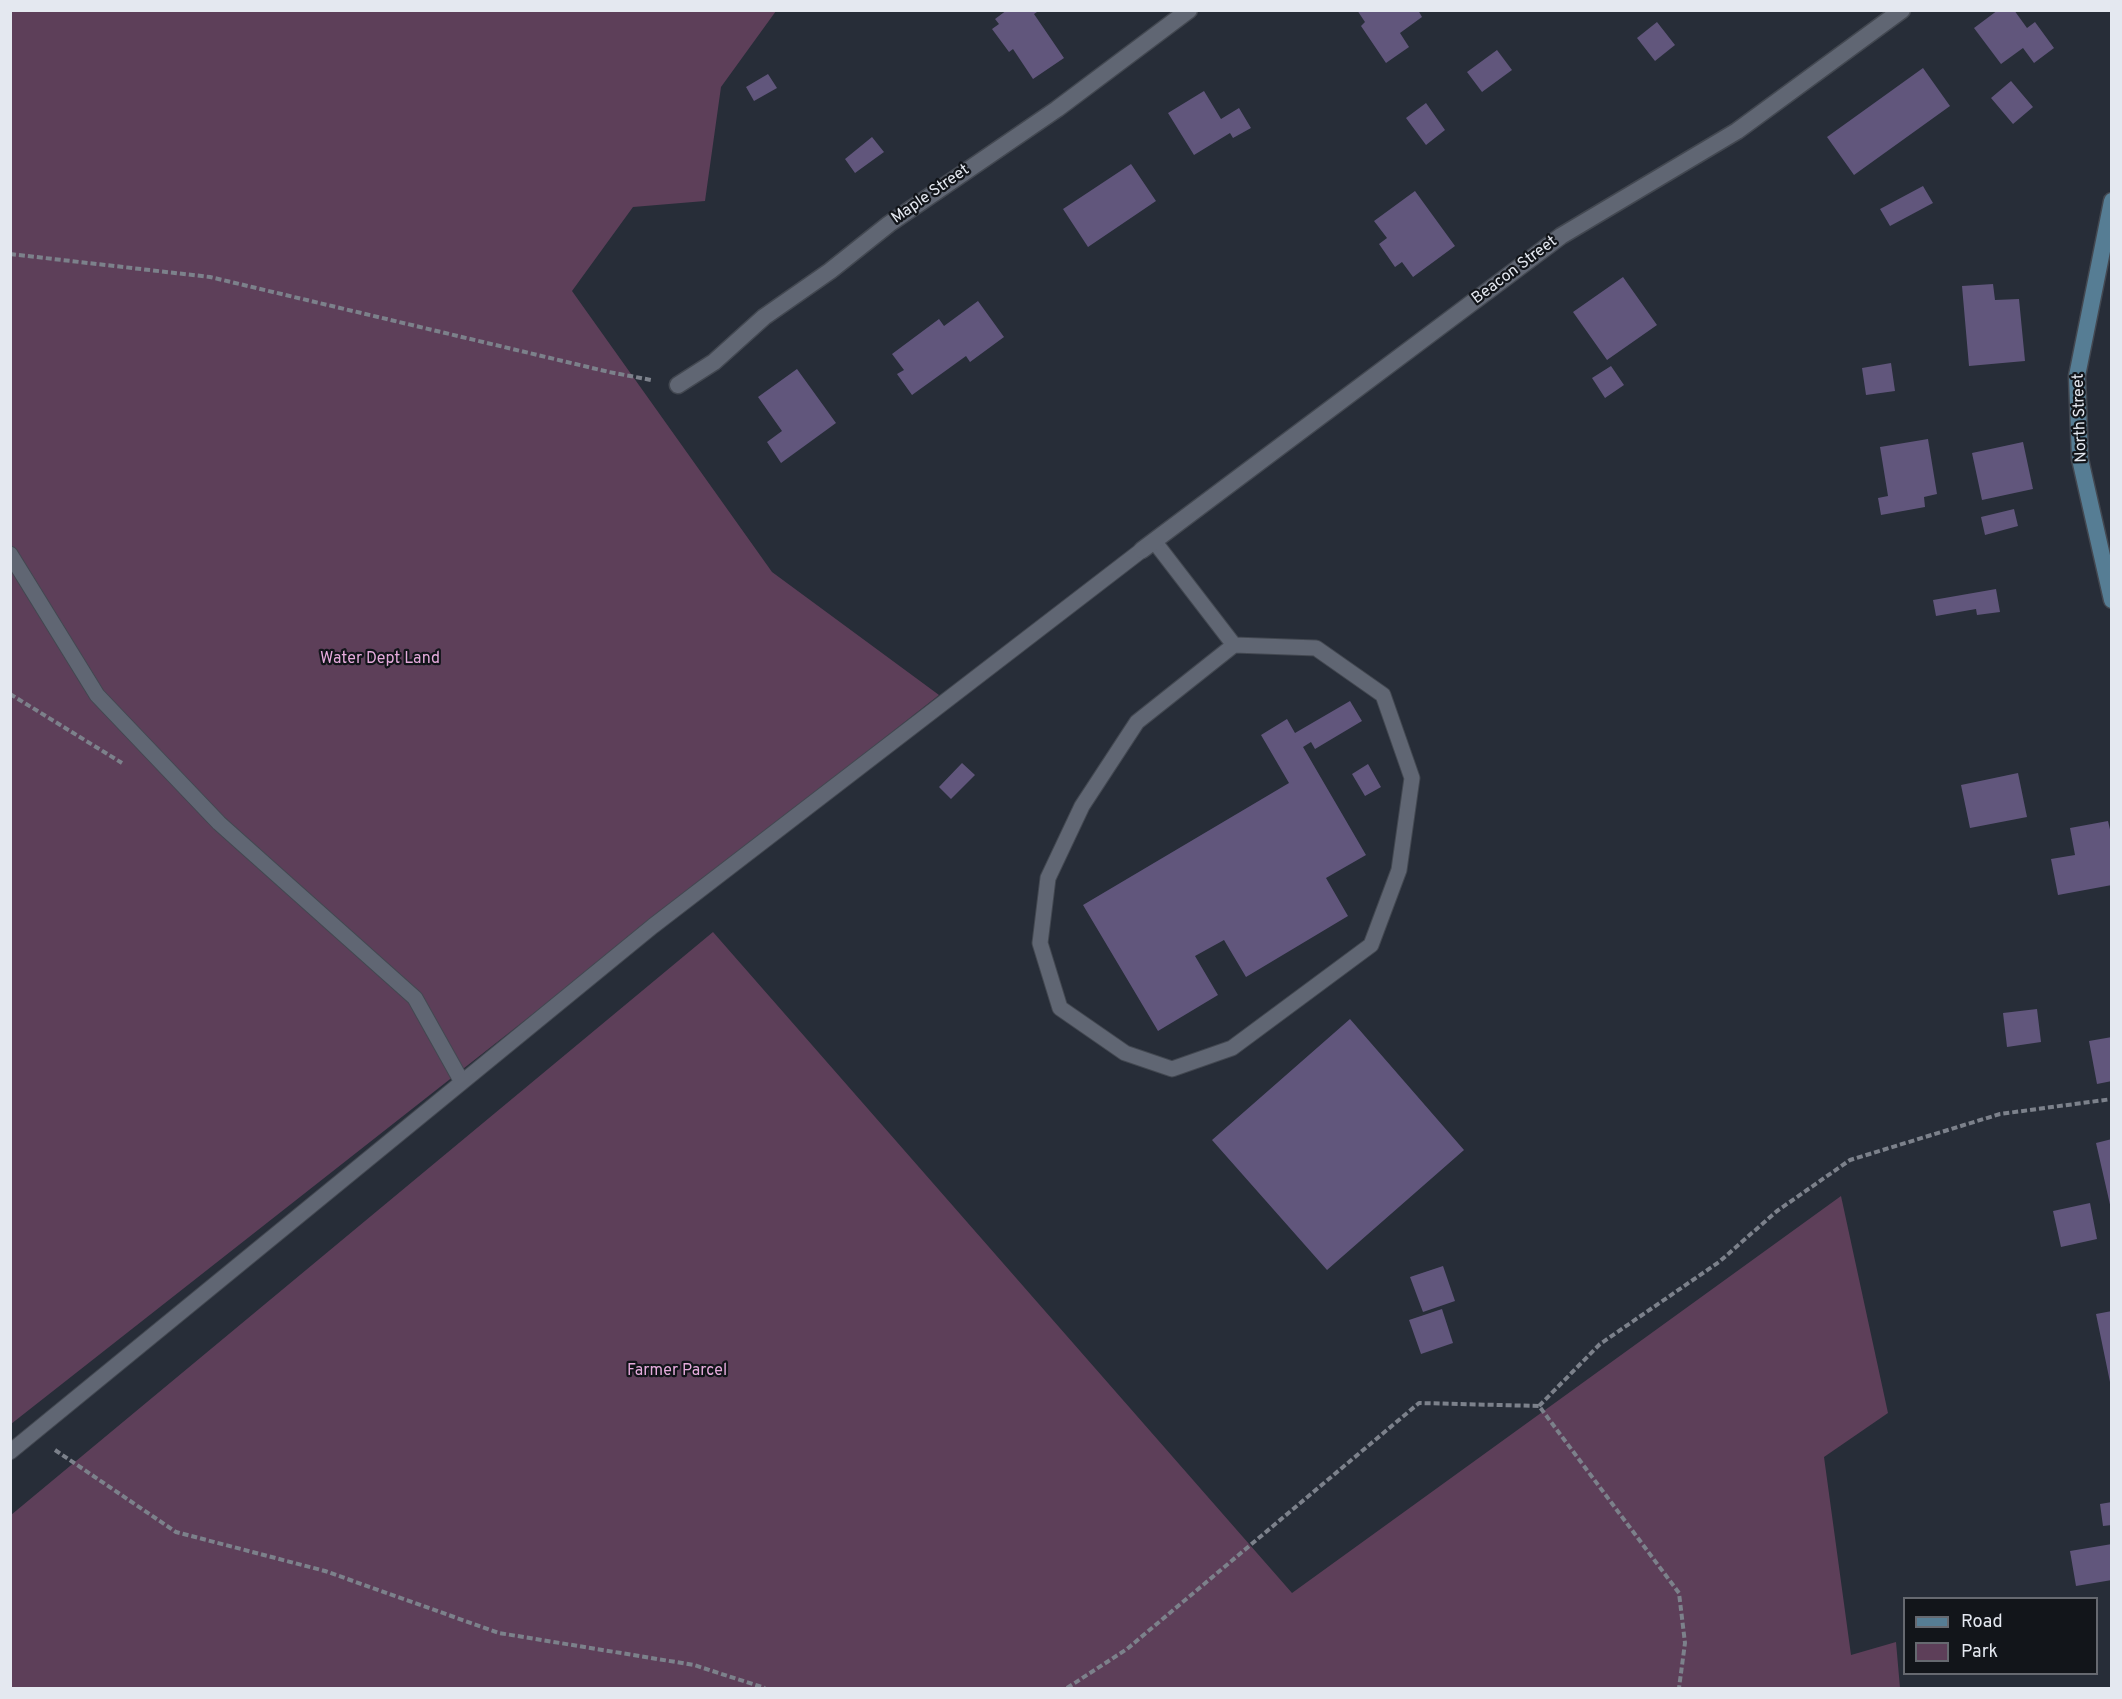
<!DOCTYPE html>
<html>
<head>
<meta charset="utf-8">
<style>
  body { margin:0 }
  #map { position:relative; width:2122px; height:1699px; overflow:hidden; background:#272d38; font-family:Overpass,sans-serif }
  canvas { display:block }
  .frame { position:absolute; inset:0; border:12px solid #e4e8f0; pointer-events:none }
  .legend { position:absolute; left:1903px; top:1597px; width:195px; height:78px; box-sizing:border-box; background:#12151a; border:2px solid #666970; margin:0; padding:8px 10px; list-style:none; font-size:18px; color:#e4e8f0 }
  .legend li { display:flex; align-items:center; gap:12px; height:30px }
  .legend b { width:30px; border:2px solid #666970 }
</style>
</head>
<body>
<div id="map">
<canvas width="2122" height="1699"></canvas>
<div class="frame"></div>
<ul class="legend">
<li><b style="height:8px;background:#567d94"></b>Road</li>
<li><b style="height:16px;background:#5d3f59"></b>Park</li>
</ul>
</div>
<script>
const ctx = document.querySelector('canvas').getContext('2d');
ctx.lineJoin = 'round';
function fillPath(path, color) { ctx.fillStyle = color; ctx.fill(path, 'evenodd'); }
function trace(path, color, width, dash) { ctx.strokeStyle = color; ctx.lineWidth = width; ctx.lineCap = dash ? 'butt' : 'round'; ctx.setLineDash(dash || []); ctx.stroke(path); }
function drawText(font, color, halo, rows, align = 'center') {
  ctx.font = font + ' Overpass,sans-serif'; ctx.lineWidth = 4.5; ctx.setLineDash([]); ctx.textBaseline = 'middle'; ctx.strokeStyle = halo; ctx.fillStyle = color; for (const [text, x, y, turn = 0] of rows) {
    ctx.save(); ctx.translate(x, y); ctx.rotate((+turn || 0) * Math.PI / 180); ctx.textAlign = isNaN(turn) ? turn : align; if (halo) ctx.strokeText(text, 0, 0); ctx.fillText(text, 0, 0); ctx.restore();
  }
}
fillPath(new Path2D(`
  M11,11H776L721,87L705,201L633,207L572,291L772,572L939,695L11,1424Z
  M713,932L1292,1593L1841,1196L1888,1413L1824,1457L1851,1655L1896,1642L1900,1688H11V1515Z`), '#5d3f59');
fillPath(new Path2D(`
  M1007,10H1040L1034,14L1064,58L1033,79L1013,49L1009,52L992,29L999,24L995,19Z
  M1357,10H1418L1422,17L1400,33L1409,47L1386,63L1361,26L1365,22Z
  M1998,10H2014L2027,28L2035,22L2054,48L2034,63L2023,48L2001,64L1974,28Z
  M1657,22L1675,45L1655,61L1637,38Z
  M1497,50L1512,70L1482,92L1467,72Z
  M1923,68L1950,106L1854,175L1827,137Z
  M768,74L777,88L754,101L746,87Z
  M2011,81L2033,107L2013,124L1991,98Z
  M1204,91L1221,119L1239,108L1251,128L1233,138L1230,133L1194,155L1168,113Z
  M1426,103L1445,130L1426,145L1406,118Z
  M872,137L884,152L855,173L845,159Z
  M1131,164L1156,201L1088,247L1063,209Z
  M1923,186L1933,203L1890,226L1880,209Z
  M1415,191L1455,246L1413,277L1402,262L1395,267L1379,244L1387,238L1374,221Z
  M1623,277L1657,325L1607,360L1573,312Z
  M1993,284L1995,300L2019,299L2025,361L1969,366L1962,286Z
  M978,301L1004,337L970,362L966,356L912,395L897,374L904,370L892,354L939,319L944,326Z
  M1891,363L1895,391L1866,395L1862,368Z
  M1611,366L1624,385L1605,398L1592,378Z
  M797,369L836,423L781,463L767,442L782,431L758,397Z
  M1928,439L1937,494L1924,497L1925,507L1881,515L1878,498L1888,496L1880,447Z
  M2023,442L2033,489L1982,500L1972,453Z
  M2014,509L2018,526L1985,535L1981,517Z
  M1996,589L2000,612L1977,615L1976,609L1936,616L1933,600Z
  M1350,701L1362,721L1315,749L1311,742L1303,747L1366,855L1326,878L1348,916L1246,977L1224,940L1195,956L1218,995L1158,1031L1083,905L1289,783L1261,735L1287,719L1295,733Z
  M962,763L975,775L951,799L939,787Z
  M1368,764L1381,787L1365,796L1352,774Z
  M2018,773L2027,817L1970,828L1961,785Z
  M2108,821L2112,838V885L2058,895L2051,859L2075,855L2070,828Z
  M2037,1009L2041,1042L2007,1047L2003,1013Z
  M1350,1019L1464,1150L1327,1270L1212,1140Z
  M2112,1037V1081L2097,1084L2089,1041Z
  M2112,1139V1208L2111,1209L2096,1143Z
  M2090,1203L2097,1239L2061,1247L2053,1211Z
  M1443,1266L1455,1301L1423,1312L1410,1277Z
  M1442,1309L1453,1343L1421,1354L1409,1320Z
  M2112,1311V1382H2110L2096,1314Z
  M2112,1502V1525L2103,1526L2100,1504Z
  M2112,1544V1580L2076,1586L2070,1551Z`), '#61567c');
const service = new Path2D(`
  M1154,541L1234,645L1316,648L1383,695L1412,778L1399,870L1371,945L1232,1048L1172,1069L1125,1053L1060,1008L1040,943L1048,878L1082,806L1137,722L1234,645
  M10,554L97,695L219,823L415,998L462,1082
  M10,1452L653,926L1142,550`);
const minor = new Path2D(`
  M678,385L714,362L764,317L830,271L889,224L1057,109L1189,10
  M1142,550L1561,236L1737,131L1902,10`);
const secondary = new Path2D(`
  M2112,201L2077,376L2080,459L2112,600`);
trace(service, '#434851', 17);
trace(minor, '#434851', 19);
trace(secondary, '#434851', 19);
trace(new Path2D(`
  M10,254L210,277L609,372L651,380
  M10,694L122,763
  M1539,1406L1600,1344L1719,1262L1777,1211L1850,1160L2000,1114L2112,1099
  M55,1450L176,1532L325,1571L499,1633L694,1665L765,1688
  M1067,1688L1127,1649L1419,1403L1539,1406L1679,1593L1685,1643L1679,1688`), '#7c818b', 4, [6, 3]);
trace(service, '#606673', 15);
trace(minor, '#606673', 16);
trace(secondary, '#567d94', 16);
drawText('16px', '#e4e8f0', '#12151a', [
  ["Maple Street",931,195,-35],
  ["Beacon Street",1515,271,-37],
  ["North Street",2081,418,-92]
]);
drawText('16px', '#e5abdc', '#12151a', [
  ["Water Dept Land",380,660],
  ["Farmer Parcel",677,1372]
]);
</script>
</body>
</html>
